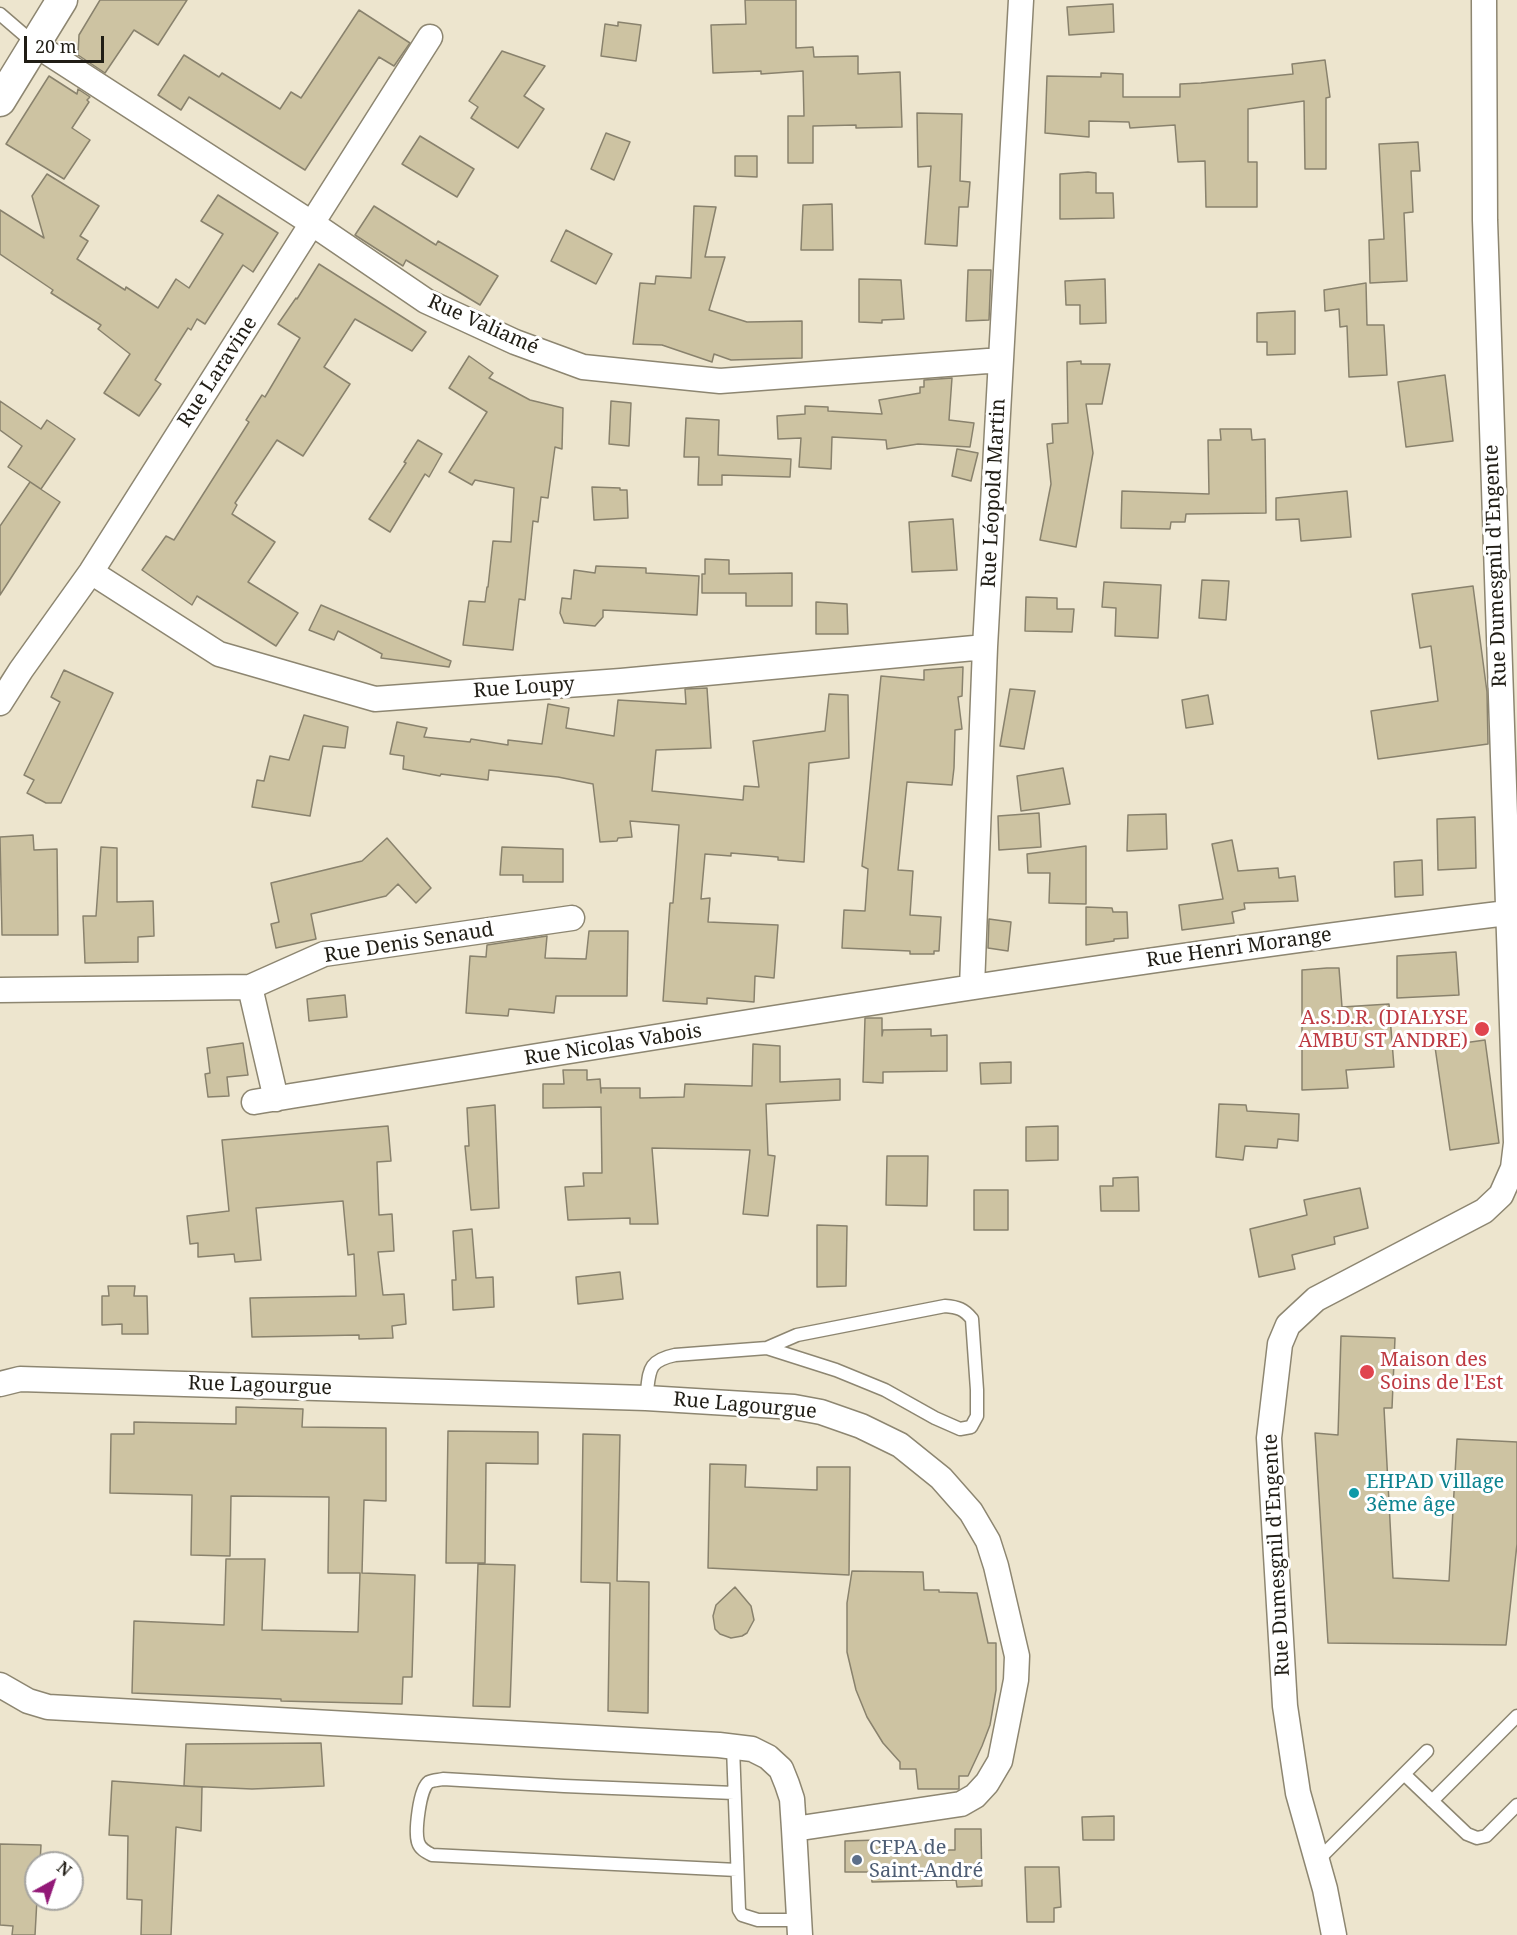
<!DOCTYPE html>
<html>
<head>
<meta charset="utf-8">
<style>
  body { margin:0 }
  #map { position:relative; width:1517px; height:1935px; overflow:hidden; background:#ede5ce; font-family:"Noto Serif",serif }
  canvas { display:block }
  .north { position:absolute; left:24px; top:1851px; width:60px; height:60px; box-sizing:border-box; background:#fff; border:2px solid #a6a5a1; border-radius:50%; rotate:40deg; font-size:16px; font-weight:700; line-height:24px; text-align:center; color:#201d15 }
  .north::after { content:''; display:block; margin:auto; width:21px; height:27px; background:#921977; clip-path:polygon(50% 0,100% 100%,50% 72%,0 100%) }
  .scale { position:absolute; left:24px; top:36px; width:80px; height:27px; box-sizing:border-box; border:3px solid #201d15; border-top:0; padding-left:8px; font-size:18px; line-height:21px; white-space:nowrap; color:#201d15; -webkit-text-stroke:4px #fff; paint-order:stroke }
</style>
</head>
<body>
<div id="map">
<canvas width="1517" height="1935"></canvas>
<div class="north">N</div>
<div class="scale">20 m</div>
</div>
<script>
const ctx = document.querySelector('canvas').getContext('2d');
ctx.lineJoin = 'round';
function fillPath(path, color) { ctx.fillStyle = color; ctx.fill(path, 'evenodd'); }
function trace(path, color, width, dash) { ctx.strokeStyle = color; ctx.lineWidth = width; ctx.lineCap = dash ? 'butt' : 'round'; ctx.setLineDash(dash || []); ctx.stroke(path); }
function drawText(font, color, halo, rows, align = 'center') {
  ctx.font = font + ' "Noto Serif",serif'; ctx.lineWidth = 6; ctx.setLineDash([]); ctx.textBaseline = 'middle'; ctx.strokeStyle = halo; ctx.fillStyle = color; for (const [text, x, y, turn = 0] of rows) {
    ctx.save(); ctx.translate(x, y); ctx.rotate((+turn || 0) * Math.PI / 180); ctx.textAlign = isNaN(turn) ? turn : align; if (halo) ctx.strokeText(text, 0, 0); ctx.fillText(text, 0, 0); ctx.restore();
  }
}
const building = new Path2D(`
  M100,0H187L158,45L134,30L105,73L78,55L79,35Z
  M745,0H796V48L813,47L814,57L858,56V74L900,72L902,127L856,128V125L813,126V163H788V116H804L803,71L761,74V71L713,73L711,25L746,24Z
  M1113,4L1114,32L1069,35L1067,7Z
  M359,10L410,43L394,66L379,57L305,170L189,97L181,110L158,95L184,55L219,77L222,73L280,109L291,92L301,98Z
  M618,22L641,25L636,61L601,56L605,24L618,26Z
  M502,51L545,66L524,96L544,109L518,148L471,118L478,107L469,101Z
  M1325,60L1330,97L1326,98V169H1305L1304,101L1248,109V162H1257V207H1206L1205,161L1178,162L1175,125L1130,128L1129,122L1089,121V137L1045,133L1047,76L1101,77V73L1123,74V97H1180V84L1201,83L1293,74L1292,64Z
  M49,76L77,94L78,89L90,97L87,100L89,102L72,128L90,140L64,179L6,144Z
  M917,113L962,114L960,181L970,182L968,207H959L957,246L925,244L931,166L918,167Z
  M606,133L630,142L614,180L591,169Z
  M420,136L474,169L457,197L402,164Z
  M1418,142L1420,171H1411L1413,212L1404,213L1407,281L1370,283L1369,240L1384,239L1379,144Z
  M735,156H757V177L735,176Z
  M1088,172L1096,173V193H1113L1114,218L1060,219V174Z
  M47,174L99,206L80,236L88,241L77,259L125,290L126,287L158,308L176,279L189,288L223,234L201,221L218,195L278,233L253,272L243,265L205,324L197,319L191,330L188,328L155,380L161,384L139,416L104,393L130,354L98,329L101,325L51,293L53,290L0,254V210L44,238L32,196Z
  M832,204L833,250H801L803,205Z
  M374,206L436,245L438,241L498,276L480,305L406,260L403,266L355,235Z
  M694,206L716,207L705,257H725L709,310L747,322L802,321V358L731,360L714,354L712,362L662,345L633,344L640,283L655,284L656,276L691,278Z
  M566,230L612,254L596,284L551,261Z
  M319,264L426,332L412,351L355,319L324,367L350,384L303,456L277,440L235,503L237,505L232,514L275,542L248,582L298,613L276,646L197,596L192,605L142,570L166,536L174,540L249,422L246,420L262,395L265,397L300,338L278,324L296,298L297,299Z
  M968,270H991L989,320L966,321Z
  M859,279L901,280L904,319L882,320V323L859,322Z
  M1105,279L1106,323L1080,324V305H1066L1065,281Z
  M1366,283L1367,325H1384L1387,375L1349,377L1347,326L1340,327L1339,309L1325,311L1324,290Z
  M1295,311V354L1267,355V342H1257V313Z
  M469,356L493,373L489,378L530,400L563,408L562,449L555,447L548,498L541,497L538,522L533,521L525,600L519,599L513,650L463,645L469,601L485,602L487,587H488L493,541L511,542L514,488L475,480L472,485L449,472L487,412L449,388Z
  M1081,361V364H1110L1102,404H1086L1093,453L1076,547L1040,540L1051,484L1047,444L1053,443L1052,424L1068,423L1067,362Z
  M1445,375L1453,441L1406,447L1398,382Z
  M952,378L949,420L974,423L970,447L918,444L887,449L886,440L832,437L831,469L799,467L801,438L778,439L777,416L805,414V406L828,407V411L882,414L879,400L920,393V387H924V380Z
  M0,401L41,429L47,420L75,439L41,489L8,467L22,446L0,430Z
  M611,401L631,403L629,446L609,444Z
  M686,418L719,420L718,455L791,459L790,477L722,475V485H698L699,457H684Z
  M1220,429H1251L1252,440L1265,439L1266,513L1186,514L1185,522H1171L1170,529L1121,528L1122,491L1209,494L1208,440H1221Z
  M418,440L442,454L429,477L425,474L390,532L369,519L406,463L404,462Z
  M957,449L978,453L971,481L952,476Z
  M30,482L60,502L0,595V526Z
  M592,487L620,488V490H627L628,518L594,520Z
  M1347,491L1351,537L1301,541L1299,519L1276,520V498Z
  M953,519L957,570L912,572L909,522Z
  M705,559L729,560V574L792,573V606H746V593H702V574H705Z
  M596,566L646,568V573L699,576L697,615L603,610V617L595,626L564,623L560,613L562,598L571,599L574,570L595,573Z
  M1202,580L1229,581L1226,620L1199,618Z
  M1104,582L1161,585L1158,638L1115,636L1116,608L1102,607Z
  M1473,586L1487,692L1488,744L1378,759L1371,711L1438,701L1431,646L1420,648L1412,594Z
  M1026,597L1057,598V609H1074L1072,632L1025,631Z
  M816,602L847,604L848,634H816Z
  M321,605L451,661L449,667L381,658L382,654L338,631L334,640L309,630Z
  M963,667L962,696L958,697L962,729L955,730L954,768L952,785L907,782L898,870L913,871L910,915L941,917L939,951H934V954H910V951L842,948L844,910L865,911L868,869L862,866L881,676L924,680V670Z
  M64,670L113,693L61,803H46L27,793L34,780L24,775L60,702L51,697Z
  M707,688L711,748L656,750L652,791L743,800L744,786L759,787L753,741L825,731L829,694L848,695L849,758L809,763L804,862L778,860V857L731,853V856L705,854L701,899L710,898L708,922L778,925L774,978L755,976L754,1002L707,998V1004L663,1001L670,903H673L679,825L630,821L632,837L618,838L617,841L600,842L593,784L558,777L489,770L488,780L441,774L440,776L403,769L404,756L390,754L397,722L427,728L424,737L470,742L471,739L508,745V740L542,744L548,704L569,708L566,728L614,736L618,700L686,704L685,689Z
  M1010,689L1035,691L1024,749L1000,746Z
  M1208,695L1213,724L1186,728L1182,700Z
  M304,715L348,727L345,748L323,746L310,816L252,807L257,780L264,781L270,756L289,760Z
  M1063,768L1070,804L1021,811L1017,776Z
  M1039,813L1041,847L999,850L998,816Z
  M1166,814L1167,849L1127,851L1128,815Z
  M1475,817L1476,868L1438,870L1437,819Z
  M33,835L34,850L57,849L58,935H2L0,837Z
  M387,838L431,888L416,903L398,884L386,896L311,914L316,939L276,948L271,924L279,922L271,883L362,861Z
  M1232,840L1238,871L1278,868L1279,878L1295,876L1298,901L1244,903L1245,909L1232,912L1234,923L1182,930L1179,905L1223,899L1212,844Z
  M1086,846V904L1049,903L1050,873H1028L1027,854Z
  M101,847L117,848V902L153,901L154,936L138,937V962L85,963L83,916H96Z
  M502,847L563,849V882H523V875H500Z
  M1422,860L1423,895L1395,897L1394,862Z
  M1086,907L1112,908L1113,912H1127L1128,938L1114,939V941L1086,945Z
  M989,919L1011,922L1008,951L988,948Z
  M589,931H628L627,996H556L554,1013L509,1009L508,1016L466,1013L470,956L486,957L487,945L547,936L545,958L586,959Z
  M1456,952L1459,995L1397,998V956Z
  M1327,968H1339L1342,1007L1389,1004L1394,1067L1346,1070L1348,1088L1302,1090V970Z
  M345,995L347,1017L309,1021L307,999Z
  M865,1018H882V1036L883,1030L931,1029V1036L947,1035V1071L883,1072V1083L863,1082Z
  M1485,1040L1499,1143L1450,1150L1435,1047Z
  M243,1043L248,1075L227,1077L229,1096L208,1097L205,1074L210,1073L207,1048Z
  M753,1044L780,1046V1082L840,1079V1100L766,1104L768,1155L775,1156L768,1216L743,1214L750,1150L652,1148L658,1224H630V1218L568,1220L565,1187L584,1186L583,1173H602L601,1107L543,1108V1084H564L563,1070H587V1080L600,1079L601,1093V1088H640V1098L684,1097L685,1084L752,1086Z
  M1011,1062V1083L981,1084L980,1063Z
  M1219,1104L1246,1105L1247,1111L1299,1114L1298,1141L1278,1139L1277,1148L1245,1146L1243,1160L1216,1157Z
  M495,1105L499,1208L471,1210L465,1146H469L467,1108Z
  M388,1126L391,1161L377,1162L379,1215L392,1214L394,1251L378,1252L383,1295L404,1294L406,1324L392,1326L393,1338L359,1339V1335L252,1337L250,1298L356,1296L354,1254L348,1255L343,1201L256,1208L261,1260L235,1262L234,1254L198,1257V1243L190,1244L187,1216L229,1211L222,1140Z
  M1058,1126V1160L1026,1161V1127Z
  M887,1156H928L927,1206L886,1205Z
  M1138,1177L1139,1211H1101L1100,1186H1113V1178Z
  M1360,1188L1368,1228L1334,1237L1335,1244L1292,1255L1295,1269L1259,1277L1250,1229L1307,1215L1304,1200Z
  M974,1190H1008V1230H974Z
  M817,1225L847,1226L846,1286L817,1287Z
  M472,1229L476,1278L493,1277L494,1307L453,1310L452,1280H456L453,1231Z
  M620,1272L623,1299L578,1304L576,1277Z
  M108,1286H135L134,1296H147L148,1334H122V1324L102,1325V1296H109Z
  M1341,1336L1395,1338L1392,1408H1384L1393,1578L1449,1581L1457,1439L1517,1442V1544L1506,1645L1328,1643L1315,1433L1338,1435Z
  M236,1407L303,1409L302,1427L386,1428V1501L364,1500L362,1573L415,1575L412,1677H403L402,1704L281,1701V1699L132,1693L134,1621L224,1625L226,1559H265L262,1630L358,1632L360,1573H328L329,1497L231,1496L230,1556L191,1555L192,1495L110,1493L111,1434H134V1422L236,1424Z
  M448,1431L538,1432V1464L486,1463L485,1563H446Z
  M583,1434L620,1435L617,1581L649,1582L648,1713L608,1711L610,1583L581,1582Z
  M710,1464L746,1465L745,1487L817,1490V1467H850L849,1575L708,1568Z
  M478,1564L515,1565L510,1707L473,1706Z
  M852,1571L923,1572L924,1590H939V1592L977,1593L988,1643H996V1690L990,1725L982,1746L968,1776H959V1789H918L916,1769H900V1762L883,1743L867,1717L856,1690L847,1652V1603Z
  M735,1587L751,1606L754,1620L747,1633L742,1636L731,1638L720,1634L715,1629L713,1616L716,1605Z
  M321,1743L324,1786L252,1789L185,1786L202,1787L201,1831L176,1827L171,1935H141L142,1900L127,1899L128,1836L109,1835L112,1781L184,1786L186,1744Z
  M1114,1816V1840H1083L1082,1817Z
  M955,1829H981L982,1886L957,1887L956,1880L872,1882L871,1872H845V1841L878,1840L880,1850H955Z
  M0,1844L41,1845L40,1863H36V1899H37L35,1935H12L13,1926L0,1925Z
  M1025,1867H1059L1061,1907L1054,1908V1922H1027Z`);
fillPath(building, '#cdc3a2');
trace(building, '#89826d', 1.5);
const service = new Path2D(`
  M0,14L36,45
  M646,1398C650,1372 646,1361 675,1355L767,1348L797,1335L945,1306C958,1307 964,1309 972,1319L977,1390V1416L971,1427L960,1429L935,1418L885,1390L836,1370L767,1348
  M733,1747L739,1910L742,1915L758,1920H799
  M1404,1774L1467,1834L1477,1838L1486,1836L1517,1805
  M734,1793L564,1786L443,1779C440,1780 433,1780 429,1782C419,1789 415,1832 418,1842C420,1849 426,1852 432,1855L737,1870
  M1432,1801L1517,1716
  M1317,1861L1427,1751`);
const minor = new Path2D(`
  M36,45L313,224L426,301L515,342L583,367L720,381L1001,360
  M91,572L219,654L375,699L621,681L985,647
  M0,703L21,670L91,572L430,37
  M250,987L276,1099
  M972,987L985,647L1021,0
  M0,990L250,987L324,954L572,918
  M254,1102C671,1035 1088,964 1507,913
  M0,1384L20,1379L646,1398L794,1407L821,1412L861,1426L900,1445L941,1478L971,1512L988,1541L996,1566L1017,1656L1016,1680L1000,1761L987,1783L975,1796L961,1804L794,1829
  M0,1685L28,1701L48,1707L719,1745L752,1749L768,1757L781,1769L787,1784L792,1799L794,1829L800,1935
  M1334,1935L1325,1889L1298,1793L1285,1706L1269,1438L1280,1344L1288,1325L1316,1299L1484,1211L1501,1195L1513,1168L1516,1143L1485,220L1484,0`);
const tertiary = new Path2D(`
  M0,101L62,0`);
trace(service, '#8d8671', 15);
trace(minor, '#8d8671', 27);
trace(tertiary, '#8d8671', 33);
trace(service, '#fff', 12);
trace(minor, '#fff', 24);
trace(tertiary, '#fff', 30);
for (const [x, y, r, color] of [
  [1482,1029,8,"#e0444e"],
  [1367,1372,8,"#e0444e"],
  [1354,1493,6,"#0f9aa8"],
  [857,1860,6,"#5c6f8a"]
]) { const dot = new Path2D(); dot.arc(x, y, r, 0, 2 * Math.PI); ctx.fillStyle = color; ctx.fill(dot); trace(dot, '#fff', 2); }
drawText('20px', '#201d15', '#fff', [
  ["Rue Valiamé",483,325,24],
  ["Rue Laravine",218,372,-57],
  ["Rue Léopold Martin",994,493,-87],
  ["Rue Dumesgnil d'Engente",1496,566,-92],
  ["Rue Loupy",524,688,-4],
  ["Rue Denis Senaud",409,943,-9],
  ["Rue Henri Morange",1239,948,-8],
  ["Rue Nicolas Vabois",613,1045,-9],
  ["Rue Lagourgue",260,1386,2],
  ["Rue Lagourgue",745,1406,5],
  ["Rue Dumesgnil d'Engente",1277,1555,-93]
]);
drawText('20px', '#be3a42', '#fff', [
  ["A.S.D.R. (DIALYSE",1468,1018],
  ["AMBU ST ANDRE)",1468,1041],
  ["Maison des",1380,1360,"left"],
  ["Soins de l'Est",1380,1383,"left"]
], 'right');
drawText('20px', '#0d838f', '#fff', [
  ["EHPAD Village",1366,1482],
  ["3ème âge",1366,1505]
], 'left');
drawText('20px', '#4e5e75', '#fff', [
  ["CFPA de",869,1848],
  ["Saint-André",869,1871]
], 'left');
</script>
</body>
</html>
